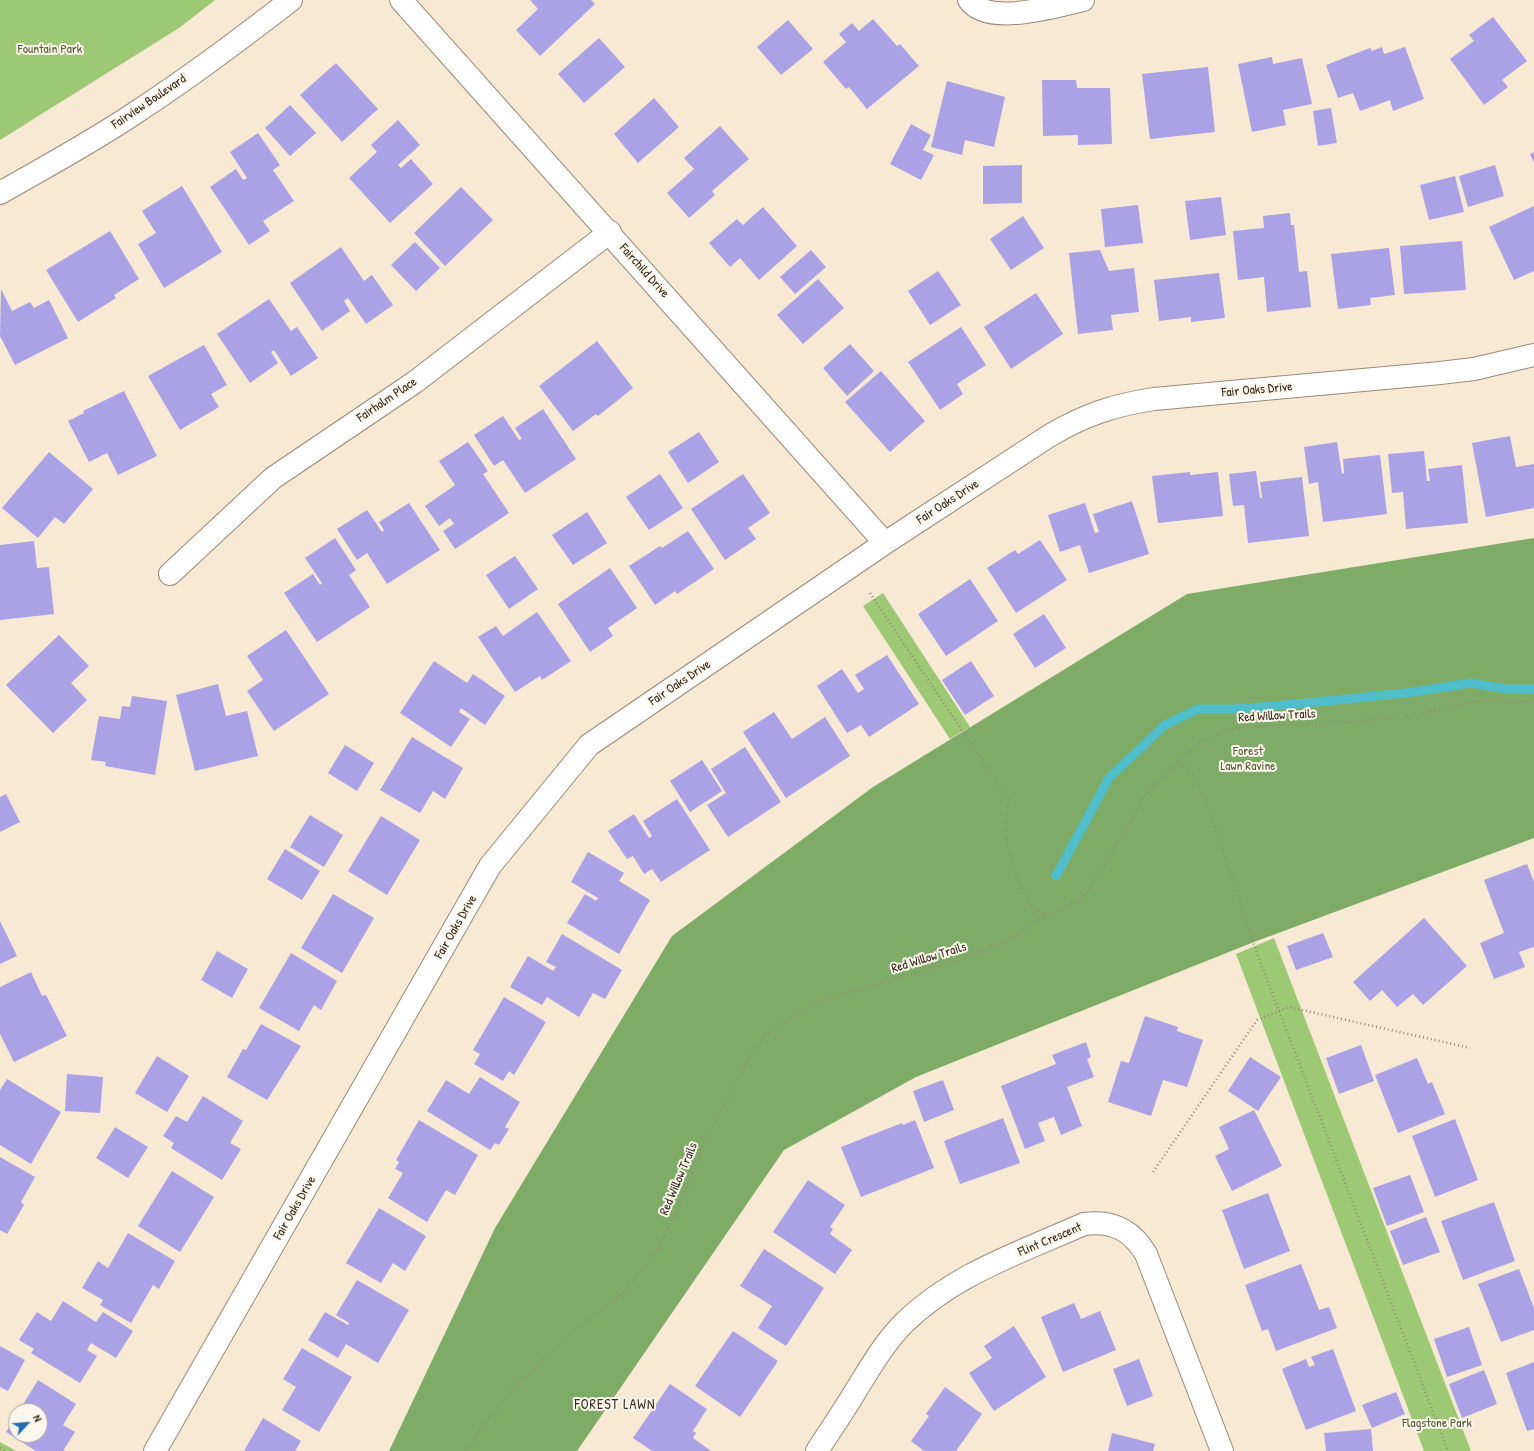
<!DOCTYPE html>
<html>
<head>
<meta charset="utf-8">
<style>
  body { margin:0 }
  #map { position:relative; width:1534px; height:1451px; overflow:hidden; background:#f7e9d4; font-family:"Patrick Hand",sans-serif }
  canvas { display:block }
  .north { position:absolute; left:8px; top:1403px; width:40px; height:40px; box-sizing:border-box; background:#fbf7ec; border:1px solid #aea59a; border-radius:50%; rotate:64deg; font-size:11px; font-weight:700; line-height:16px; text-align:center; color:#3b2a1e }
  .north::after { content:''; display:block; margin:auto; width:14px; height:18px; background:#1f6fb2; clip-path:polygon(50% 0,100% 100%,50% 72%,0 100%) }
</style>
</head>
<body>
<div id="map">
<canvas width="1534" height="1451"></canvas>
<div class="north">N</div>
</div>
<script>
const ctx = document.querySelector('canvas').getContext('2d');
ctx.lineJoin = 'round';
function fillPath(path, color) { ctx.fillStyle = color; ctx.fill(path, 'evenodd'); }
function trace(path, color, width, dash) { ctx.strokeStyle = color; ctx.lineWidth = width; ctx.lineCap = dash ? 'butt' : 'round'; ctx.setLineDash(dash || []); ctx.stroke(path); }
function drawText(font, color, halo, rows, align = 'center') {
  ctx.font = font + ' "Patrick Hand",sans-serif'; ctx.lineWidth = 4; ctx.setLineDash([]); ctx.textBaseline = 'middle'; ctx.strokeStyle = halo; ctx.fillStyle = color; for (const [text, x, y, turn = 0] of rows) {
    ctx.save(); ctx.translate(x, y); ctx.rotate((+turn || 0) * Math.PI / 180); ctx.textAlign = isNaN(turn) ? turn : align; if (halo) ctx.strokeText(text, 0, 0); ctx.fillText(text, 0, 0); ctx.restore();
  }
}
fillPath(new Path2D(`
  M0,0H215L179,28L0,140Z
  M883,593L970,727L950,739L863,606Z
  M1274,938L1471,1451H1424L1236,954Z
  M0,1441V1442L16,1451H0Z`), '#9dc874');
fillPath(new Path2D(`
  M1534,538V838L1254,942L916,1077L784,1150L577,1451H389L495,1228L672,936L873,787L1187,594Z`), '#7eac66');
trace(new Path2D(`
  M1056,876L1109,778L1165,725L1198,709H1236L1297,704L1406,693L1471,683L1506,689H1534`), '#50bdcb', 9);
fillPath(new Path2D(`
  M530,0H591L595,4L540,56L516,30L538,9Z
  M1493,17L1527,61L1502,80L1508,87L1484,105L1450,59L1474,41L1469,35Z
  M873,19L897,46L900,44L919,66L867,109L849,87L846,89L823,62L846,42L839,34L852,23L859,31Z
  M788,20L813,49L781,75L757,47Z
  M599,38L625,67L584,103L558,74Z
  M1382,47L1384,54L1405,47L1424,99L1393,111L1390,100L1360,111L1353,93L1338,98L1326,65L1370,48L1372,51Z
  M1272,57L1273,64L1302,58L1312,104L1283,110L1286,125L1252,132L1238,64Z
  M336,63L378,109L342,142L300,95Z
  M1208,67L1215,132L1150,139L1142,74Z
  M1042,80H1076L1077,88H1110L1112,144L1078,145V135L1043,136Z
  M947,81L1005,97L994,147L965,140L962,155L931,147Z
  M654,98L679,127L638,163L614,134Z
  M290,105L316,133L290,156L265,128Z
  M1331,108L1337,143L1318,146L1313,111Z
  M398,120L420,145L398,165L401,168L411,159L433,184L390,223L349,178L377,152L371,145Z
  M911,124L931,135L923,150L934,155L921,180L890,164Z
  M720,126L749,159L712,191L715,195L689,218L667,193L694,169L684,158Z
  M258,133L280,165L273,170L294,201L263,221L270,231L249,245L210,187L236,169L243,180L247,178L230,152Z
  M1534,152V163L1530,154Z
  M1022,165V203L983,204V166Z
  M1495,165L1504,196L1468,207L1459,176Z
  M1455,176L1464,212L1429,220L1420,185Z
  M182,186L222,252L164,288L138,244L156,233L142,211Z
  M461,187L493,220L445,266L414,233Z
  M1221,197L1226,235L1190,240L1185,201Z
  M1138,205L1143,243L1105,247L1101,209Z
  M1534,206V271L1514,280L1489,227Z
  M763,207L797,246L759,280L740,258L730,267L709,243L737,219L743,225Z
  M1290,213L1291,225H1294L1299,272L1307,271L1311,307L1267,312L1264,277L1238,280L1233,231L1264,228L1263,216Z
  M1023,216L1044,248L1011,270L990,239Z
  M110,231L139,279L114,295L116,298L78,322L46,270Z
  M1462,241L1466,290L1404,294L1400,246Z
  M415,242L440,268L416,291L391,265Z
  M341,247L364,281L372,275L393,305L366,324L348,298L344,301L350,311L322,331L290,283Z
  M1389,248L1395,295L1370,298L1371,305L1338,309L1331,254Z
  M811,250L826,267L795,294L780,277Z
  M1100,250L1109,271L1134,268L1139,312L1111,315L1113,330L1078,334L1069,253Z
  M938,271L961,305L930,325L908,291Z
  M1219,273L1225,318L1191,322V317L1159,321L1154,280Z
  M818,279L844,308L803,344L777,315Z
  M1,289L12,311L30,302L34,308L49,300L68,338L15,365L0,336Z
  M1036,293L1063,334L1011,369L984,327Z
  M269,299L291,331L297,327L318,358L291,376L274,350L271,352L278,363L250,383L217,334Z
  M961,327L986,365L957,384L963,394L940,410L908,362Z
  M597,341L633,388L598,416L596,414L573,431L539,386Z
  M850,344L874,371L847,396L823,368Z
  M204,345L227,385L211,394L219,407L180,430L148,376Z
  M881,371L925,421L890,452L845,402Z
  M124,391L157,456L118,475L107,453L89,462L68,421L84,413L83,411Z
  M543,409L576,459L525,493L503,460L494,466L474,435L503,416L519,440L522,439L515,428Z
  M699,432L719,462L688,483L668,452Z
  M1510,436L1516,467L1534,464V508L1486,517L1472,443Z
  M468,442L488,471L483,474L509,513L455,549L443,531L454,524L450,518L439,526L425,506L455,485L439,461Z
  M1337,442L1342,474L1344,473L1343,459L1380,455L1387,514L1323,522L1318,482L1309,484L1304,447Z
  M1424,451L1427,481H1430L1428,469L1462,465L1468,523L1406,529L1403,492L1392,493L1388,454Z
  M49,452L93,489L64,524L55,517L38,538L2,508Z
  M1256,471L1260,498H1262L1260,482L1302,477L1309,536L1248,543L1244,505L1233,506L1229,474Z
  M1190,472V475L1218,472L1223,516L1158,523L1152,476Z
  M660,474L683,508L649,530L626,497Z
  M743,474L770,513L748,528L756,539L725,560L691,509Z
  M1132,501L1149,554L1089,573L1080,545L1060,552L1048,515L1085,503L1095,533L1099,532L1093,514Z
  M409,503L440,550L387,584L367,553L357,560L337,529L367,510L382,532L384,530L379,522Z
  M587,512L607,543L573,565L552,535Z
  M688,531L714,569L677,594L675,591L655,605L629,566L660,546L662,548Z
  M335,538L356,570L349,575L370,607L317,642L284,593L313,574L320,585L322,583L305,558Z
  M1040,540L1067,580L1016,613L987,568L1015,550L1018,554Z
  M34,541L37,568L49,567L54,614L0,620V545Z
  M515,556L538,589L509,609L486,575Z
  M610,568L637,608L608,628L613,636L590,652L558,604Z
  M970,579L998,621L946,656L918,614Z
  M537,612L571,661L542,680L540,676L515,692L478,637L496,626L503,636Z
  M1044,614L1066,648L1035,668L1013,634Z
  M286,630L329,694L274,731L247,691L263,680L247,656Z
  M59,635L89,666L71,683L87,700L53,733L6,685Z
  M887,655L919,704L869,737L861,725L847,733L817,686L842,669L858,693L864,689L855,675Z
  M434,661L467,683L473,674L505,696L485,725L461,708L459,712L470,719L451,747L400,713Z
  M971,661L994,696L965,715L942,680Z
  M218,684L226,716L247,711L258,756L195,771L176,695Z
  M132,696L167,701L155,775L105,766L106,762L91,760L99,716L120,719L122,706L130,707Z
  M774,712L792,739L825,717L850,756L786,798L743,732Z
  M412,737L463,768L445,799L433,791L420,813L380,790Z
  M345,745L374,763L357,791L328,773Z
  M745,747L781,802L728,837L707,805L726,793L711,769Z
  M702,760L722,791L690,812L670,781Z
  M6,794L20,822L0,832V797Z
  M677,799L710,850L661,882L652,869L644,874L633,856L627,859L608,831L634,814L649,838L652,836L643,821Z
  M310,815L343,835L324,867L290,847Z
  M381,816L420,840L387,895L348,871Z
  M285,849L320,871L302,900L267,879Z
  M588,852L624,873L619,881L650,900L619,954L567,923L585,894L596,901L598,898L571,882Z
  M1527,864L1534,882V947L1519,952L1525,967L1494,979L1480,943L1504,933L1484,880Z
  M333,894L374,918L342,973L301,948Z
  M1424,918L1467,966L1423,1005L1413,994L1397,1007L1382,990L1370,1001L1353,982Z
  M0,921L17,956L0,964Z
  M1323,933L1333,957L1296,970L1287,946Z
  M562,934L622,970L605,999L593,993L579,1017L547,997L542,1005L510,987L528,956L553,971L556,967L546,962Z
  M217,951L248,969L232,998L201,980Z
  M291,953L337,981L321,1010L314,1005L299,1031L259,1008Z
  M31,972L42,996L46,995L67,1036L14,1062L0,1034V987Z
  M504,997L546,1022L514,1075L509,1071L503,1081L474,1064L480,1054L473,1050Z
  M1145,1016L1178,1027L1177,1031L1203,1040L1187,1087L1163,1080L1151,1116L1108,1102L1121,1061L1129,1063Z
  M261,1024L301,1046L267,1100L227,1077L243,1049L246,1050Z
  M1086,1042L1091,1057L1087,1059L1094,1077L1067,1087L1082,1126L1061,1135L1054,1117L1038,1123L1045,1141L1025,1149L1001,1086L1056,1064L1052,1055Z
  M1361,1045L1374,1081L1339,1094L1326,1058Z
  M157,1056L189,1076L167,1112L135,1093Z
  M1250,1057L1281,1077L1258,1111L1228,1091Z
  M1417,1058L1428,1084L1432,1082L1445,1114L1398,1133L1375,1075Z
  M67,1074L103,1077L100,1113L65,1111Z
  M480,1077L520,1102L505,1127L509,1129L499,1145L495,1143L490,1150L427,1111L446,1080L469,1094Z
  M7,1079L61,1112L31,1164L0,1145V1090Z
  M943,1080L954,1110L924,1122L913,1091Z
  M203,1096L243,1121L230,1143L241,1149L222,1180L171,1148L174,1143L163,1136L176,1116L187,1122Z
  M1254,1110L1282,1166L1232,1191L1215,1156L1229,1149L1219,1127Z
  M1003,1118L1020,1163L960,1184L944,1141Z
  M1455,1119L1478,1180L1435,1197L1412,1136Z
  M419,1120L478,1155L455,1195L446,1190L427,1222L388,1198L403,1173L395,1169L399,1162L396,1160Z
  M915,1120L934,1168L861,1197L841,1147L902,1123L903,1125Z
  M115,1127L148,1147L128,1178L96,1158Z
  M0,1157L35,1177L21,1202L24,1205L7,1234L0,1230Z
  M172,1171L214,1197L180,1252L138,1226Z
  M1410,1175L1424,1212L1387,1226L1373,1188Z
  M808,1180L845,1205L830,1227L833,1229L830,1234L852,1250L835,1274L773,1232Z
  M1268,1193L1290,1251L1244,1269L1222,1210Z
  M1494,1202L1515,1261L1463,1280L1441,1221Z
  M379,1208L426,1236L405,1271L393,1263L381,1283L346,1263Z
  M1426,1217L1440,1252L1403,1265L1390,1231Z
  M128,1233L175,1261L159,1289L153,1285L131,1323L100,1305L103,1300L82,1288L98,1261L108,1268Z
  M764,1249L824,1288L786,1346L758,1328L772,1306L740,1286Z
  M1301,1264L1319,1310L1329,1307L1337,1328L1276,1351L1268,1329L1262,1331L1245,1285Z
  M1519,1269L1534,1308V1330L1501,1342L1478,1284Z
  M357,1280L409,1310L378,1363L346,1344L338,1358L308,1340L325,1312L348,1325L349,1323L336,1315Z
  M63,1301L96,1322L103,1312L133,1331L116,1358L91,1343L87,1350L97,1356L80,1383L31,1353L34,1349L19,1340L37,1312L51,1321Z
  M1074,1303L1081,1319L1100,1311L1116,1350L1063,1372L1041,1317Z
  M1014,1326L1046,1377L994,1411L969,1373L992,1358L984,1346Z
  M1469,1327L1482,1365L1447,1377L1434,1339Z
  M733,1331L778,1361L740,1417L695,1386Z
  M0,1346L25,1360L8,1391L0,1387Z
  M302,1348L352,1377L319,1432L282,1410L296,1387L283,1379Z
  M1333,1349L1356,1411L1306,1430L1282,1369L1306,1359L1309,1367L1315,1365L1311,1357Z
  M1139,1359L1153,1396L1127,1406L1113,1369Z
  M1534,1362V1429L1527,1431L1506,1373Z
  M1484,1370L1497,1404L1462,1418L1449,1384Z
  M38,1380L76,1404L63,1425L75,1432L63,1451H36L6,1432L16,1417V1435H40V1411H19Z
  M670,1384L707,1409L693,1431L696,1433L693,1438L711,1451H652L633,1438Z
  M945,1387L982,1414L956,1451H924L911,1441L929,1416L926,1414Z
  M1396,1392L1405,1414L1372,1428L1362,1405Z
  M263,1418L301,1441L295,1451H244Z
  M1371,1429L1373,1451H1326L1324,1433Z
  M1112,1433L1155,1444L1153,1451H1108Z`), '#aba2e6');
const minor = new Path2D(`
  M401,0L885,543
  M969,0C988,27 1056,6 1083,0
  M170,574L273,478L415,382L610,232
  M155,1451L490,866L589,745L885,543L1049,436C1084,415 1114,405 1154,399L1440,373L1474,369L1534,355
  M817,1451C830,1431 843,1412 855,1392C870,1368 884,1343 904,1323C954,1274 1021,1252 1084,1224C1112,1220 1132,1230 1146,1254L1222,1451`);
const tertiary = new Path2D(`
  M0,193C47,166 96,140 141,109C193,75 242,38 291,0`);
trace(minor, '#998a79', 24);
trace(tertiary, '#998a79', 24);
trace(new Path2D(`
  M870,593L1008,799L1006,841L1018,881L1031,906L1045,916
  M1178,761L1194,776L1211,815L1258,956L1448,1451
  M1153,1172L1257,1020L1289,1007L1470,1048
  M0,1448L5,1451
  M465,1451L486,1422L518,1383L578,1328L622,1293L654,1255L680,1206L701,1150L725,1102L753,1051L772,1029L803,1010L827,999L969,957L1012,938L1045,916L1081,899L1099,874L1138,807L1155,784L1203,740L1238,727L1336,723L1409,716L1484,700L1534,702`), '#998a79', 2.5, [1, 3]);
trace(minor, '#fff', 22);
trace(tertiary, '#fff', 22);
drawText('13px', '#585938', '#fbf7ec', [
  ["Fountain Park",50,50],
  ["Forest",1248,752],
  ["Lawn Ravine",1248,767],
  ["Flagstone Park",1437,1424]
]);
drawText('13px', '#3b2a1e', '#fbf7ec', [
  ["Fairview Boulevard",149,102,-34],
  ["Fairchild Drive",644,271,48],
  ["Fair Oaks Drive",1257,390,-5],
  ["Fairholm Place",387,400,-34],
  ["Fair Oaks Drive",948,502,-33],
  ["Fair Oaks Drive",680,683,-34],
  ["Red Willow Trails",1277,716,-3],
  ["Fair Oaks Drive",456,927,-60],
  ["Red Willow Trails",929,958,-17],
  ["Red Willow Trails",679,1179,-67],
  ["Fair Oaks Drive",295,1208,-60],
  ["Flint Crescent",1050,1240,-23]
]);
ctx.letterSpacing = '1px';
drawText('14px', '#3b2a1e', '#fbf7ec', [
  ["FOREST LAWN",615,1405]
]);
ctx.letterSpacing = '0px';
</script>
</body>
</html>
